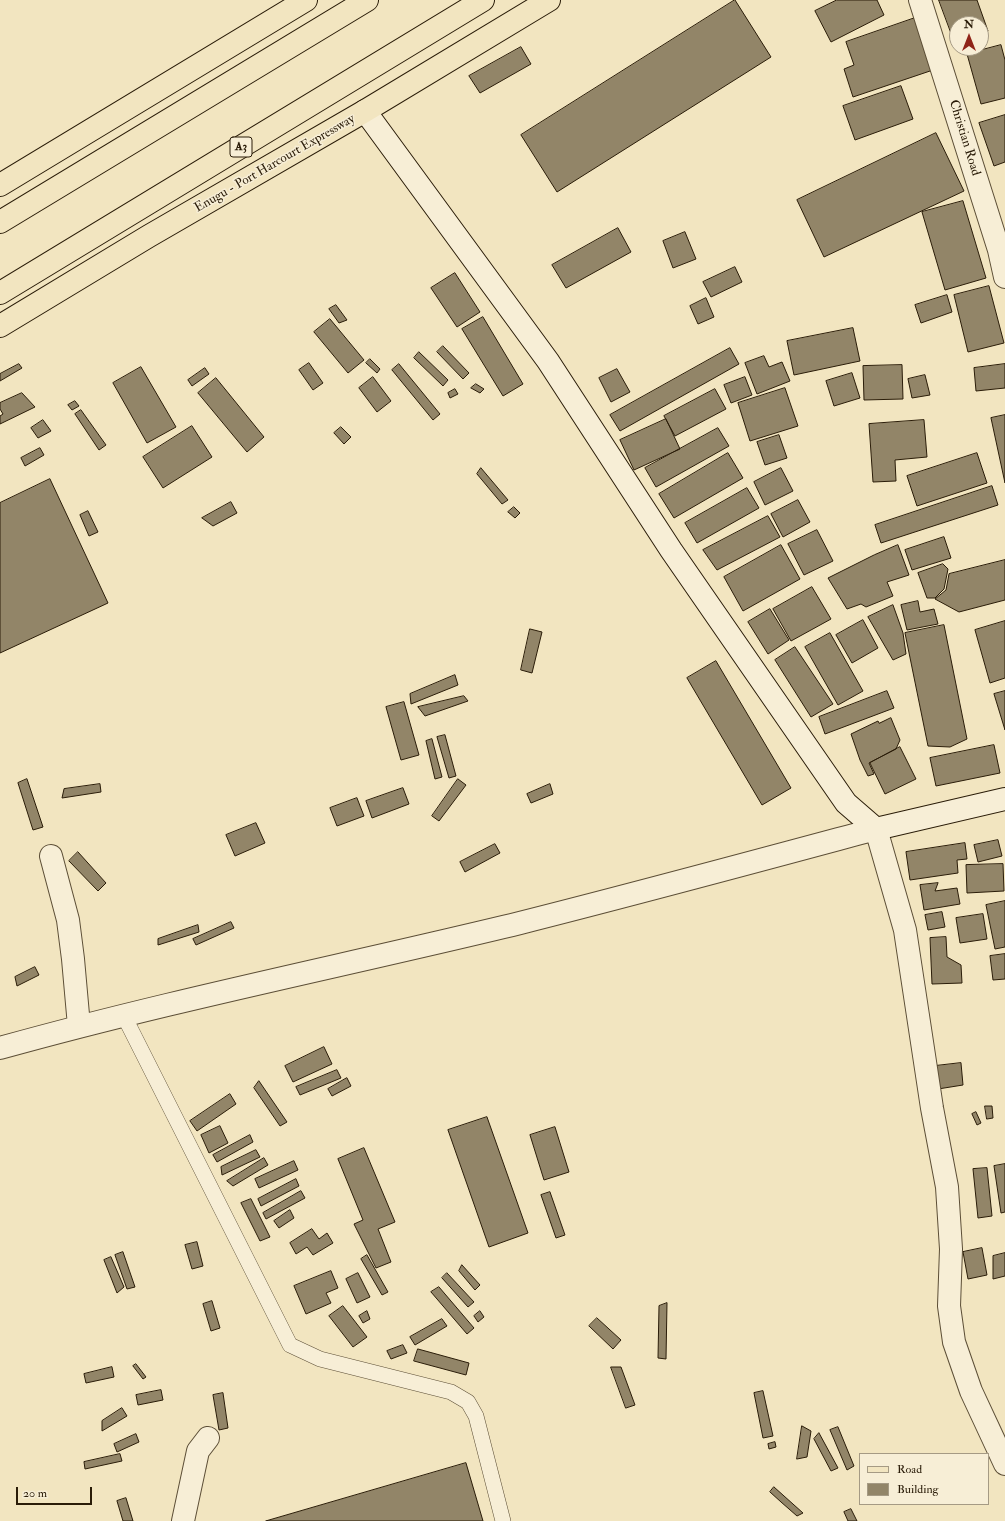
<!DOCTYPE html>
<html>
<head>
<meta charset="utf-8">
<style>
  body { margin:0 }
  #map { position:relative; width:1005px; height:1521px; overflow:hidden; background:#f2e5c0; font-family:"IM FELL Double Pica",serif }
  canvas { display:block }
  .legend { position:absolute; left:859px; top:1453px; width:130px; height:52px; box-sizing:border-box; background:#f7eed6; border:1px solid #a59a84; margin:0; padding:5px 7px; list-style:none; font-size:12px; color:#2a1c08 }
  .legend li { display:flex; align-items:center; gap:8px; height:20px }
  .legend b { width:20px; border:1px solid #a59a84 }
  .north { position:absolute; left:949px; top:16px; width:40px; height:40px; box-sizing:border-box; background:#f7eed6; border:1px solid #a59a84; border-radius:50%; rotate:0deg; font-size:11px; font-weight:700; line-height:16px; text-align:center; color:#2a1c08 }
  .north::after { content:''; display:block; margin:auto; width:14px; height:18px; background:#8f2418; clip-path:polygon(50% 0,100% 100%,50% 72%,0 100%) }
  .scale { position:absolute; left:16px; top:1487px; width:76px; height:18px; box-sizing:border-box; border:2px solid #2a1c08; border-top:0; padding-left:5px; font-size:12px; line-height:14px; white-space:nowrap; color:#2a1c08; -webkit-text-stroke:3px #f7eed6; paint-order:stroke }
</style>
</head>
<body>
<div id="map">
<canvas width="1005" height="1521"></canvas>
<ul class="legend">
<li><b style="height:5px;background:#f2e5c0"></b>Road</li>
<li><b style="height:11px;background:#928568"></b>Building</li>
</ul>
<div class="north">N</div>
<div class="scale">20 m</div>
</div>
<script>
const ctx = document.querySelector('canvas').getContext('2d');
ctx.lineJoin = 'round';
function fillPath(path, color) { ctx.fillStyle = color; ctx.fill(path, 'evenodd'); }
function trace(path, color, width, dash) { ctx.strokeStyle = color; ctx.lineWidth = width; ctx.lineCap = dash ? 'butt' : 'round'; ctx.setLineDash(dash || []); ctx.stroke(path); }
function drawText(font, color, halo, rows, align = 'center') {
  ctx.font = font + ' "IM FELL Double Pica",serif'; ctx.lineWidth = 3; ctx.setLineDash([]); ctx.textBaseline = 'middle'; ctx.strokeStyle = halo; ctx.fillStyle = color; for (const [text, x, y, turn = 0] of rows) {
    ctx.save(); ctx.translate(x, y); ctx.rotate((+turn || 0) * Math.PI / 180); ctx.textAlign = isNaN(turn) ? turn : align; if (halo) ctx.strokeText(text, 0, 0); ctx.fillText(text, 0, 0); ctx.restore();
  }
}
const building = new Path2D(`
  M735,0L771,57L557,192L521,135Z
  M837,0H877L884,15L831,42L815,11Z
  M939,0H977L988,31L981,34V24H957V42L955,43Z
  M915,18L933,70L853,97L844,69L854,65L846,42Z
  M1001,45L1005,60V98L981,104L967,54Z
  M521,47L531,64L480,93L469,76Z
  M901,86L913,119L855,140L843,106Z
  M1005,115V162L994,166L979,123Z
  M936,133L964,191L824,257L797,200Z
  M963,201L986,278L945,290L922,212Z
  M618,228L631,252L566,288L552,265Z
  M685,232L696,259L673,268L663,241Z
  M735,267L742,282L711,297L703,282Z
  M455,273L480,312L457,327L431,288Z
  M989,286L1004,343L968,352L954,295Z
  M947,295L952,312L921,323L915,305Z
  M706,298L714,317L698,324L690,306Z
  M336,305L347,320L339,323L329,309Z
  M483,317L523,384L503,396L462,329Z
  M330,319L364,360L348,373L314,332Z
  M853,328L860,361L794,375L787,341Z
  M443,346L469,373L463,379L437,352Z
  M730,348L739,364L620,431L610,415Z
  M419,352L448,380L443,386L414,358Z
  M764,356L769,367L782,362L790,381L757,394L745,363Z
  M370,359L380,369L377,373L366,363Z
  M309,363L323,383L313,390L299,370Z
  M19,364L22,368L0,381V374Z
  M399,364L440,414L433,420L392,370Z
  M1005,364V388L976,391L974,368Z
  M902,365L903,399L864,400L863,366Z
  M141,367L176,427L147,443L113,383Z
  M205,368L209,374L192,386L188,380Z
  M617,369L630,392L611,402L599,378Z
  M852,373L860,398L834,406L826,381Z
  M925,375L930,395L912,398L908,379Z
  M373,377L391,401L377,412L359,388Z
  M745,377L752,395L731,403L724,385Z
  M216,378L264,437L247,452L198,393Z
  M476,384L484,389L480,393L471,388Z
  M785,388L798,426L750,441L738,403Z
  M455,389L458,394L450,398L448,393Z
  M715,389L726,409L675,436L664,416Z
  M22,393L35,407L0,424V416L3,414L0,409V403Z
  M75,401L79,406L72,410L68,405Z
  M81,410L106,445L99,450L75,414Z
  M1005,415V483L991,418Z
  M666,419L680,449L634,470L620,440Z
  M43,420L51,431L38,438L31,428Z
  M924,420L927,457L895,460L896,481L873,482L869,424Z
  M192,426L212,457L163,488L143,457Z
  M341,427L351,437L344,444L334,433Z
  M718,428L729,446L656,487L645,468Z
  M779,435L787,458L765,465L757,442Z
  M40,448L44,455L25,466L21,458Z
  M728,453L743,478L674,518L659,494Z
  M977,453L987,483L917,506L907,476Z
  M481,468L508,500L502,504L477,474Z
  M781,468L793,491L765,505L754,482Z
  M50,479L108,603L0,653V503Z
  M992,486L998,505L881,543L875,525Z
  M747,488L759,508L697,543L685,523Z
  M798,500L810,522L783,537L771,514Z
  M231,502L237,513L213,526L202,518Z
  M514,507L520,513L515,518L508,512Z
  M88,511L98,532L89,536L80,515Z
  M768,516L780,537L717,570L703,550Z
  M817,530L833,561L804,575L788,544Z
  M944,537L951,558L912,570L905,550Z
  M781,545L800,579L743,611L724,577Z
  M898,545L909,575L887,582L893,596L866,607L861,604L847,609L828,578L874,555Z
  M1005,560V600L959,612L935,599L946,590L949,574Z
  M943,564L948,569L944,589L935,598H927L918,573Z
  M812,587L831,619L791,641L773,609Z
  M918,601L920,612L934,609L938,624L907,630L901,605Z
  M893,605L903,633L906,654L893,660L868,617Z
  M770,609L789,640L768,654L748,622Z
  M863,620L878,648L852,663L836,635Z
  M1005,621V678L990,683L975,630Z
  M944,625L967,739L950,747L928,746L905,633Z
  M530,629L542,632L532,673L521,670Z
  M830,633L863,691L838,705L805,647Z
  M795,647L833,704L811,717L775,660Z
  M716,661L791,788L762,805L687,678Z
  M455,675L458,685L411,704L410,694Z
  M887,691L894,708L825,734L819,717Z
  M1005,691V730L994,694Z
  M464,696L468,701L425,716L418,707Z
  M404,702L419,755L401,760L386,707Z
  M891,718L900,740L896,749L869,763L874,774L868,776L860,760L851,734L878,721L879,723Z
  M445,735L456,776L449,778L437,737Z
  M432,739L442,777L435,779L426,741Z
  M994,745L1000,773L936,786L930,758Z
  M900,747L916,779L885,794L870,763Z
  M27,779L43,827L33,830L18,783Z
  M458,779L466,785L439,821L432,816Z
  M100,784L101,792L62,798L64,789Z
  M550,784L553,794L531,803L527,794Z
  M403,788L409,804L372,818L366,801Z
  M357,798L364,816L337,826L330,808Z
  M256,823L265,843L235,856L226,835Z
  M998,840L1002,856L978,862L974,845Z
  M965,843L967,859L957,860L958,873L910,880L906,852Z
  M495,844L500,853L465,872L460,862Z
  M78,852L106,883L98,891L69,861Z
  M1003,864L1004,891L967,893L966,865Z
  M938,883L935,891L957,888L960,904L924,910L920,885Z
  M1005,901V947L995,949L986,905Z
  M942,912L945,927L928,930L925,915Z
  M983,914L987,939L960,943L956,918Z
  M231,922L234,928L196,945L193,939Z
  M198,925L199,932L158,945V939Z
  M946,937L947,957L961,965L962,983L932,984L930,938Z
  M1005,954V979L993,980L990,956Z
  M35,967L39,975L17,986L15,977Z
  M324,1047L332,1064L293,1082L285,1066Z
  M961,1063L963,1085L938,1089L935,1066Z
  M337,1070L341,1078L300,1095L296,1087Z
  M347,1078L351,1086L332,1096L328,1089Z
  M259,1081L287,1122L280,1126L254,1088Z
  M230,1094L236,1104L197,1131L190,1121Z
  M985,1106H992L993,1118L987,1119Z
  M976,1112L981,1123L977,1125L972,1114Z
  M487,1117L528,1233L489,1247L448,1130Z
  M220,1126L228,1143L209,1153L201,1135Z
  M555,1127L569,1172L544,1180L530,1135Z
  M250,1135L253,1142L217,1162L213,1155Z
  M364,1148L395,1222L378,1229L391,1262L376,1268L354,1224L363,1220L338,1159Z
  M256,1150L260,1157L222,1175L221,1167Z
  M264,1158L268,1165L233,1186L227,1181Z
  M294,1161L298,1170L259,1188L255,1179Z
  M1005,1164V1212L1001,1213L994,1166Z
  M987,1168L992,1216L978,1218L973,1169Z
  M296,1179L299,1186L261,1206L258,1199Z
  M301,1191L305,1198L266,1219L263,1213Z
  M550,1192L565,1235L556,1238L541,1195Z
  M251,1199L270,1237L260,1241L241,1203Z
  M290,1210L294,1218L279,1228L274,1221Z
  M312,1229L319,1239L327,1233L333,1243L313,1255L307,1247L296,1254L290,1243Z
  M197,1242L203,1266L192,1269L185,1245Z
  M982,1248L987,1275L968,1279L963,1252Z
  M123,1252L135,1287L127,1289L115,1255Z
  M1005,1253V1276L993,1279V1256Z
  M367,1255L388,1292L382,1295L361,1259Z
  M111,1257L124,1287L117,1293L104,1260Z
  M462,1265L480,1285L475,1290L459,1271Z
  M331,1271L338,1288L326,1293L331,1303L306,1314L294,1286Z
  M358,1273L370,1297L357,1303L346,1279Z
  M447,1273L474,1302L468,1307L442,1278Z
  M439,1287L474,1328L467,1334L431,1292Z
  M212,1301L220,1328L211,1331L203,1304Z
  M667,1303L666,1359L658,1358L659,1306Z
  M343,1306L367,1337L353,1347L329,1316Z
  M367,1311L370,1319L363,1323L359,1316Z
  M480,1311L484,1317L478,1322L474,1316Z
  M597,1318L621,1340L613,1349L589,1326Z
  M442,1319L447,1326L415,1345L410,1337Z
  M403,1345L407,1353L391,1359L387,1351Z
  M418,1349L469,1363L466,1375L414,1361Z
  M136,1364L146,1377L143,1379L133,1366Z
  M112,1367L114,1377L86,1383L84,1374Z
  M611,1367H621L635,1405L626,1408Z
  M161,1390L163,1400L138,1405L136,1395Z
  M763,1391L773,1436L763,1438L754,1393Z
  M223,1393L228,1428L219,1430L213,1395Z
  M122,1408L127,1416L102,1431V1421Z
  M802,1426L811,1431L807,1457L797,1459Z
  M838,1427L854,1466L847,1470L830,1430Z
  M819,1433L838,1468L831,1471L814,1439Z
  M136,1434L139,1442L117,1452L114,1444Z
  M775,1442L776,1447L769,1449L768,1444Z
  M120,1454L122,1461L85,1469L84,1462Z
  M466,1463L483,1521H266Z
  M774,1487L803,1513L797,1516L781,1502L770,1492Z
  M126,1498L133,1521H123L117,1501Z
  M851,1509L857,1521H848L844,1512Z`);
fillPath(building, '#928568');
trace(building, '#2a1c08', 1);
const lane = new Path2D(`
  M124,1016L290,1345L320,1359L451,1392L468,1402L476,1416L503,1521`);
const street = new Path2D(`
  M920,0L999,250L1005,277
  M51,856L68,920L73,959L79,1026
  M0,1048C172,1000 347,965 520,923C639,893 757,861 876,829L905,930L932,1108L947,1187L951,1249L949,1306L954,1342L971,1391L1005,1464
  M183,1521L198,1451L208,1438`);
const secondary = new Path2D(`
  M365,111L548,361L671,550L846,803L876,829L1005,799`);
const primary = new Path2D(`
  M0,185L306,0
  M0,326L149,236L365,111L549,0`);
const highway = new Path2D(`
  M0,222L367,0
  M0,293L483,0`);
trace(lane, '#5c4e36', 16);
trace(street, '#5c4e36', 24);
trace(secondary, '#2a1c08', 24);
trace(primary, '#2a1c08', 24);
trace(highway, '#2a1c08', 24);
trace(lane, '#f7eed6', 15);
trace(street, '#f7eed6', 22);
trace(secondary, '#f7eed6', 22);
trace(primary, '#f2e5c0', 22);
trace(highway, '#f2e5c0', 22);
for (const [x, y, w] of [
  [241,147,22]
]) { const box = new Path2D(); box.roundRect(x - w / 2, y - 10, w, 20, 3); ctx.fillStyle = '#f7eed6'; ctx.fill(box); trace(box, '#2a1c08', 1); }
drawText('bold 12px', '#2a1c08', null, [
  ["A3",241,147]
]);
drawText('13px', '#2a1c08', '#f7eed6', [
  ["Christian Road",964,138,73],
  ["Enugu - Port Harcourt Expressway",275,164,-30]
]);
</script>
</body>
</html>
